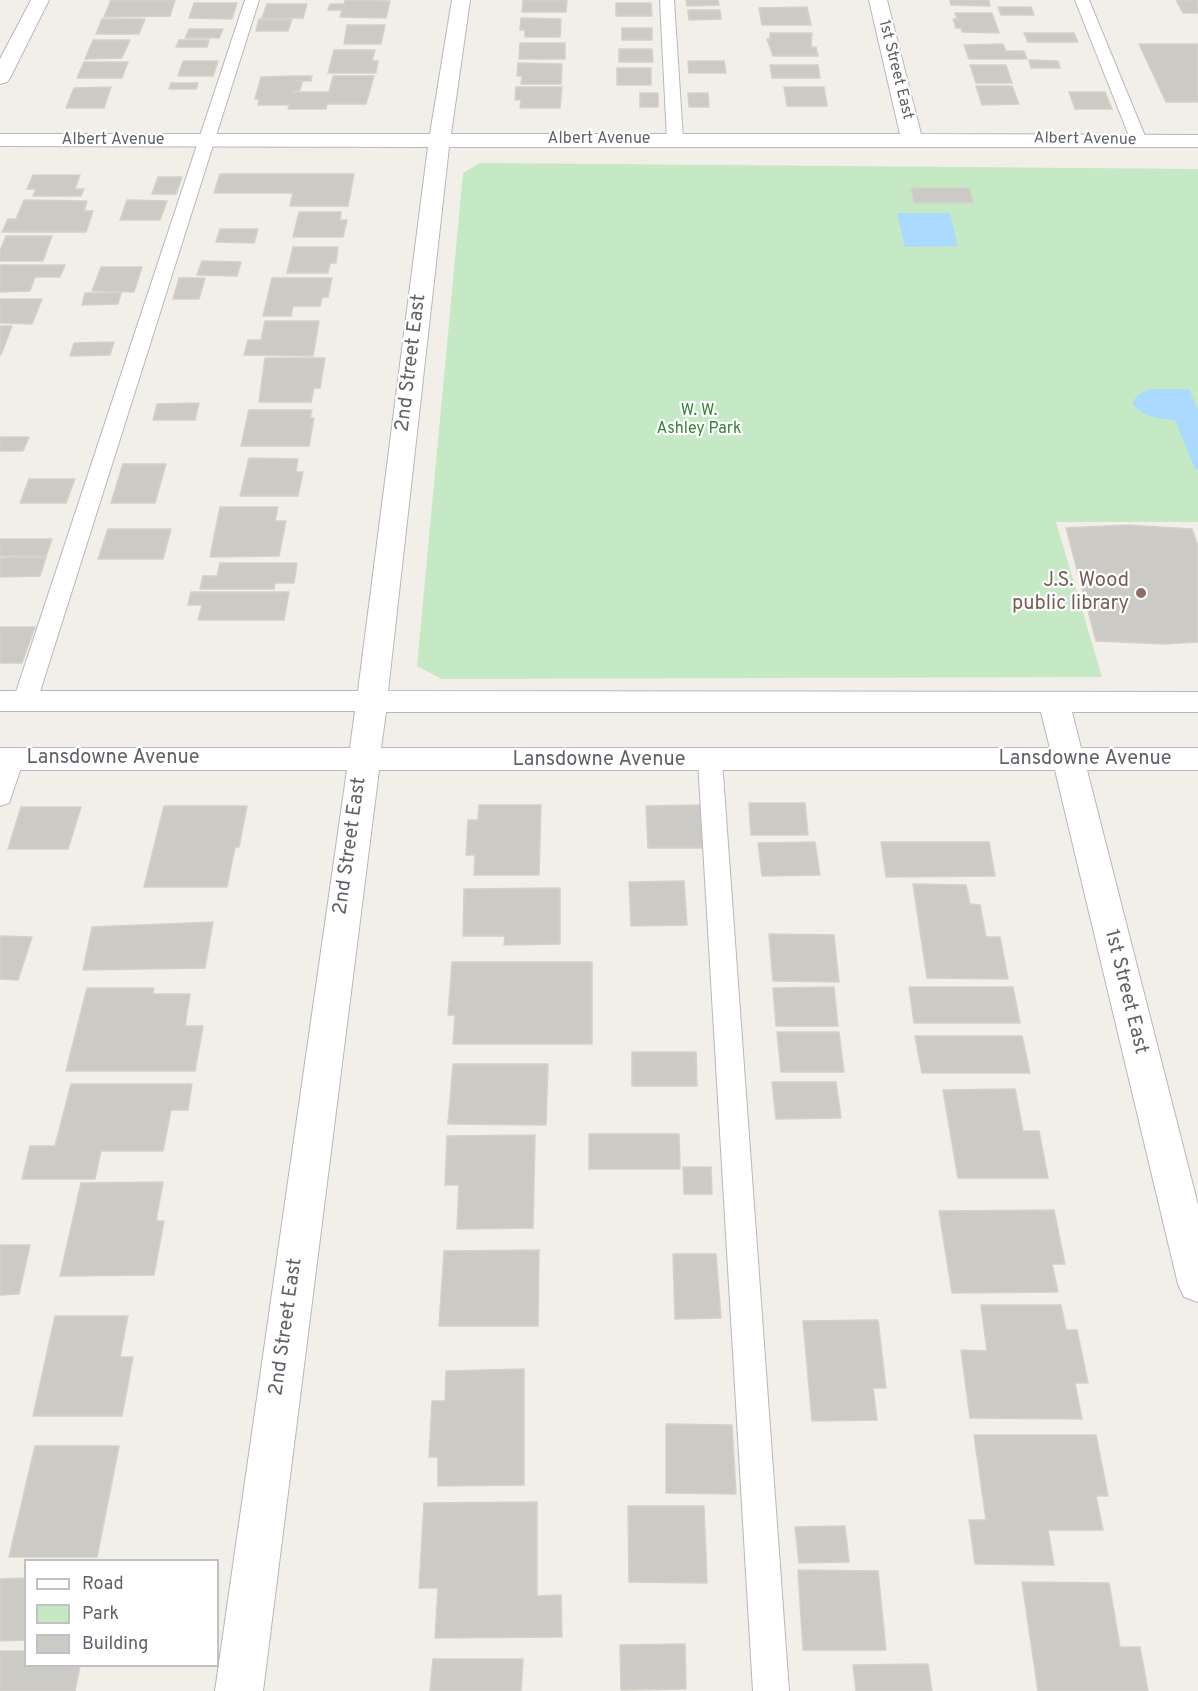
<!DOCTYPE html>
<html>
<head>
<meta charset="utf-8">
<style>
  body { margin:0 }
  #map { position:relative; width:1198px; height:1691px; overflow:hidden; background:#f1efe8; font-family:Overpass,sans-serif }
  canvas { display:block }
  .legend { position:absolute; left:24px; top:1559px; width:195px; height:108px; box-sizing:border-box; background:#fff; border:2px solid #bfc1c3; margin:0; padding:8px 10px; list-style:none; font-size:18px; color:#5f6368 }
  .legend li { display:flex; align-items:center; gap:12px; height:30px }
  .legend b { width:30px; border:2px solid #bfc1c3 }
</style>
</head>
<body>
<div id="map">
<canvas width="1198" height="1691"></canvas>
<ul class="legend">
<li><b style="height:8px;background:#fff"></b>Road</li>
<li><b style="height:16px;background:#c5e8c5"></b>Park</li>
<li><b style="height:16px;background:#cccac5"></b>Building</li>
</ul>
</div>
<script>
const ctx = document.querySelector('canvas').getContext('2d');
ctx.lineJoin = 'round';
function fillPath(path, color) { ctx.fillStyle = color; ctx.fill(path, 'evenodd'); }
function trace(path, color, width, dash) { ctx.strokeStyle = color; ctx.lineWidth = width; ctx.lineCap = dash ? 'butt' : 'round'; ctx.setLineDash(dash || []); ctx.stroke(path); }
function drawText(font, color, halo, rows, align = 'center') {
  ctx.font = font + ' Overpass,sans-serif'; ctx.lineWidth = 4.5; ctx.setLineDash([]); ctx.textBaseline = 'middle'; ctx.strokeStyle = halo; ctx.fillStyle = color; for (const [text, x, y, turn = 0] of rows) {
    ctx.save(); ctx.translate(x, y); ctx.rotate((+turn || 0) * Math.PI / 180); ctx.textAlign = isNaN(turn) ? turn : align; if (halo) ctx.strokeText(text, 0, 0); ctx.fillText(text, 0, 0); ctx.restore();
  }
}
fillPath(new Path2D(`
  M480,163L1198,169V522H1056L1102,677L442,679L417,666L463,173Z`), '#c5e8c5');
fillPath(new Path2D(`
  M897,213H950L958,246L905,247Z
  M1152,389H1189L1198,410V469H1195L1175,420C1158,418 1145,418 1133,404C1136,393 1142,392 1152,389Z`), '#aadaff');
const building = new Path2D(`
  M111,0H175L170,16L104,17Z
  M345,0L390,1L386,18L340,17L342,10H328L330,4H344Z
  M523,0H567L566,12H522Z
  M686,0H718L719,5L687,6Z
  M950,0H989L990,6L951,5Z
  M1176,0H1198V13H1183Z
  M194,3H237L232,19L189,18Z
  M616,3H651L652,16H616Z
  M267,4H307L303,18H262Z
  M807,7L811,25H762L759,8Z
  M998,7H1031L1034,15H1001Z
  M688,10H720L721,19L689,20Z
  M955,13H992L999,33L962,32L961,28H956L953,19H957Z
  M521,18L561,19L560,37H525V30H520Z
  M102,19H145L139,34H96Z
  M259,19H292L288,31H256Z
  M347,25H385L381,44H344Z
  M622,28H652V40H622Z
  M189,29H223L219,38H185Z
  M770,33H812L811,47H816L818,56H773L767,39H770Z
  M1024,33H1074L1078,42H1028Z
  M93,40H130L122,58L85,59Z
  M179,40H209L207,47H176Z
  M520,43H565V59H519Z
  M1003,44L1006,51H1024L1027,59H969L964,45Z
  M1139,44H1198V102H1166Z
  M619,49H652L653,62H619Z
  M334,50H375L372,61H378L376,73H328Z
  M1029,60L1058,61L1060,68H1031Z
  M183,61H218L213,76H178Z
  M688,61H724L726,73H689Z
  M84,62H128L122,78H77Z
  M518,63L562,64L561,84H521L522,76H517Z
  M770,65H818L820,78H772Z
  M970,65H1006L1012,83H976Z
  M617,68H651V85H617Z
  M295,76H312L311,81H295L302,82L300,90L292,92H329L333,76H374L366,104H327L326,109H288L290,105H258L259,99H255L261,77Z
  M171,83H198L196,89H169Z
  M976,86H1012L1019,104L982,105Z
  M111,87L104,108H66L74,88Z
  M516,87H562L560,108H520L521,100H515Z
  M784,87H824L827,106H787Z
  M1069,92H1105L1112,109H1075Z
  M640,93H658V107H640Z
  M688,93H708L709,107H689Z
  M220,174H354L348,206H290L293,193H214Z
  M33,175H80L75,189H84L81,196H33L36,189H27Z
  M158,177H182L176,194H152Z
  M911,188H969L973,203H914Z
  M24,200L87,201L84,211H93L86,232H2L8,219H16Z
  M127,200L167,201L160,220H120Z
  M299,212H341L340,220H347L343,237H293Z
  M220,229H258L254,243L216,242Z
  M6,236H52L43,261H0V251Z
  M293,247H338L336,263H330L328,273H287Z
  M202,261L241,262L237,276L197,275Z
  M0,265H65L60,277H35L30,291L0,292Z
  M101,267H142L134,292L92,291Z
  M179,278H205L199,299H173Z
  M272,278H332L328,297H322L320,306H293L291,316H263Z
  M85,293H121L118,304L82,305Z
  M0,299H42L32,324L0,323Z
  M265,321H319L313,356L244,355L248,340H261Z
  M0,326H12L1,355H0Z
  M114,342L110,355L70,356L74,343Z
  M265,358H325L320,388H314L311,402H259Z
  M199,403L195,420H153L157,404Z
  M249,410H312L310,418H314L309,446H241Z
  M0,437H29L23,451H0Z
  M249,458L298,459L296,472H303L298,496H240Z
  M123,464H166L155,503H111Z
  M29,479H75L66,503H20Z
  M220,507H278L275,521H286L279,556L210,557Z
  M1126,525L1192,529L1198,546V642L1164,644L1096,641L1066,528Z
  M108,529H171L163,559H98Z
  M0,539H52L46,556H0Z
  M46,557L40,576L0,577V558Z
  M220,563H297L294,583H275L274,589H200L203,576H217Z
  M191,592H289L284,620H198L202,605H188Z
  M0,627H35L22,663H0Z
  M749,803H805L808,835H751Z
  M479,805H541L539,875H474L475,855H466L468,820H478Z
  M700,805L703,848H648L646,806Z
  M164,806H247L239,847H235L227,887H144Z
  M21,807H81L68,849H8Z
  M815,842L820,875L762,876L758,843Z
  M881,842H989L995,876L886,877Z
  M684,881L687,925L631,926L629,882Z
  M913,884L966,885L970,904L980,905L986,937H1000L1008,979L927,978Z
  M560,888V944L504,945L505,936H463L464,889Z
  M213,922L205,968L83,970L92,927Z
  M769,934L834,935L839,982L773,981Z
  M0,936L32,937L18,980L0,979Z
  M452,962H592V1044H453L455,1015H448Z
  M834,987L838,1026H776L773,988Z
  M909,987H1013L1020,1023H914Z
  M87,988H154L153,994H190L185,1026H203L195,1071H66Z
  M777,1032H839L844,1072H781Z
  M915,1036H1022L1030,1073H922Z
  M632,1052H696L697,1086H632Z
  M453,1064H548L546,1125L448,1124Z
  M772,1082H836L841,1118L776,1119Z
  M71,1084H192L188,1110H171L163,1151H101L95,1179H22L30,1146H55Z
  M1015,1089L1023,1131H1039L1048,1178H958L943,1090Z
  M589,1134H679L680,1169H589Z
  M535,1135L533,1228L457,1229L459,1185H445L447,1136Z
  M683,1167H711L712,1194H684Z
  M163,1182L156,1221H164L154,1275L60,1276L81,1183Z
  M1054,1210L1065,1264H1052L1058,1292L952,1293L939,1211Z
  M0,1245H30L19,1294L0,1295Z
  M539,1250L538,1326H439L444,1251Z
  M673,1254H716L721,1318L675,1319Z
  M981,1305H1061L1066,1330H1077L1088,1383H1075L1082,1419L970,1418L961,1350L987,1351Z
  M55,1316H128L120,1357H133L122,1416H33Z
  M878,1320L886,1388H873L877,1420L812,1421L803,1321Z
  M524,1369V1485L438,1486V1457H429L432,1401H445L446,1371Z
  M666,1424L732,1425L736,1494L666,1493Z
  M974,1435H1096L1108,1496H1096L1103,1530H1048L1054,1565L975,1564L969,1520H986Z
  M35,1446H119L97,1557H9Z
  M537,1502V1596L561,1595L562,1637L435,1638L438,1588H419L424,1503Z
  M628,1506H704L707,1583L629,1582Z
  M845,1526L849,1562L799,1563L795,1527Z
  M798,1570L878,1571L886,1650H803Z
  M26,1578V1640L0,1641V1579Z
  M1022,1582L1109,1583L1120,1647H1140L1148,1691H1038Z
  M685,1644L686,1689L621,1690L620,1645Z
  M0,1651H26V1666H80L75,1691H0Z
  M433,1659H523L521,1691H430Z
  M928,1664L932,1691H856L853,1665Z`);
fillPath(building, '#cccac5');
trace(building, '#d6d1c6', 1.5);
const service = new Path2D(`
  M245,0H259L37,701L33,707L25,709L17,707L13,701Z
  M660,0H674L683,139L675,144L667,139Z
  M1075,0H1089L1147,141L1145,144L1139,146L1131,141Z
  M12,751L21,753L24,759L9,803L0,806V759L3,753Z
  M710,753L719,755L722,761L789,1691H753L698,761L701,755Z`);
const minor = new Path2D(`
  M31,0H49L10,78L7,82L0,84V59Z
  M452,0H470L451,134H900L869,0H887L921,134L1198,135V147H449L388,691L1198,692V712H1072L1081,748H1198V770H1087L1198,1205V1302L1184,1297L1178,1284L1055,770H379L263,1691H215L347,770H0V748H350L355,711H0V691H358L428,147L0,146V134H430ZM386,712H1041L1050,748H381Z`);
trace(service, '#b5b8bc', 2);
trace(minor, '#b5b8bc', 2);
fillPath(service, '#fff');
fillPath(minor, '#fff');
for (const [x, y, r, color] of [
  [1141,593,6,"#8d6e63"]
]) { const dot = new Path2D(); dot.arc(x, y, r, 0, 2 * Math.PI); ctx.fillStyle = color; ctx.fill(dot); trace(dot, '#fff', 2); }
drawText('16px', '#5f6368', '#fff', [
  ["1st Street East",895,70,76],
  ["Albert Avenue",599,140],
  ["Albert Avenue",1085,140,1],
  ["Albert Avenue",113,141]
]);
drawText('16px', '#348238', '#fff', [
  ["W. W.",699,412],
  ["Ashley Park",699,430]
]);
drawText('20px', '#5f6368', '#fff', [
  ["2nd Street East",412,363,-83],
  ["Lansdowne Avenue",113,759],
  ["Lansdowne Avenue",1085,760],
  ["Lansdowne Avenue",599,761],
  ["2nd Street East",351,846,-82],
  ["1st Street East",1125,992,76],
  ["2nd Street East",287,1327,-82]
]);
drawText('20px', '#785e54', '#fff', [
  ["J.S. Wood",1129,582],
  ["public library",1129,605]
], 'right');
</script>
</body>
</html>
